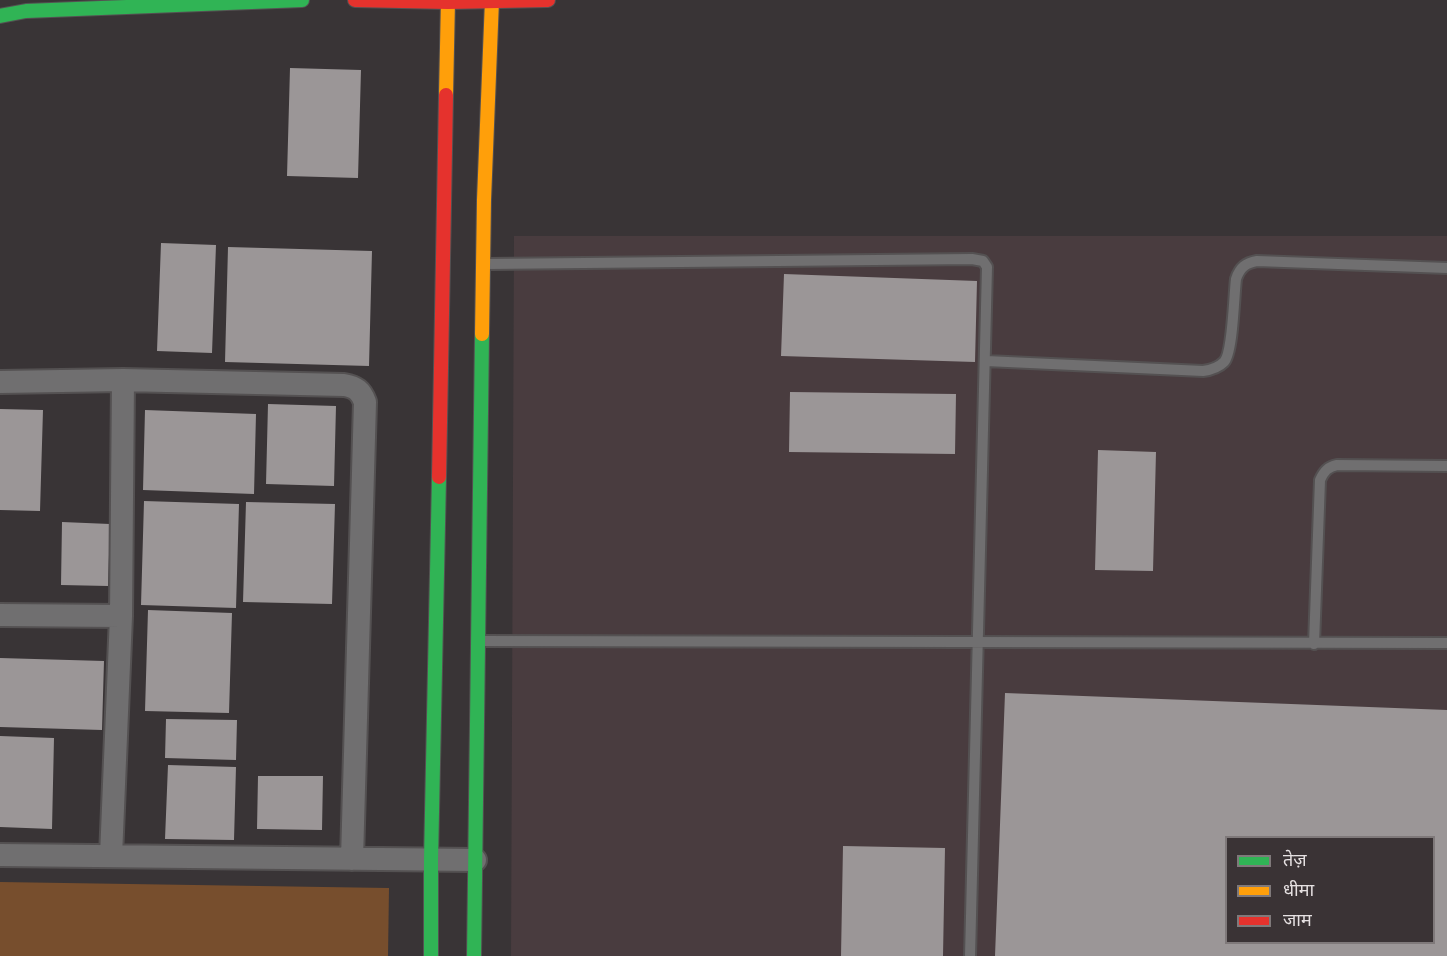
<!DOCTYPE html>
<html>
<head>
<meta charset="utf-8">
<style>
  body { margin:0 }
  #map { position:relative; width:1447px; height:956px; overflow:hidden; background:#393436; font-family:Overpass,"Noto Sans Devanagari",sans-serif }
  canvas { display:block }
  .legend { position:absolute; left:1225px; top:836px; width:210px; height:108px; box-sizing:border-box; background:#3a3335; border:2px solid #7f797a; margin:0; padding:8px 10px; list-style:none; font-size:18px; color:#e6e1e2 }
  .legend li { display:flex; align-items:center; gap:12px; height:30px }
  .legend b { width:30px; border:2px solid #7f797a }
</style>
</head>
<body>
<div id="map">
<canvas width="1447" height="956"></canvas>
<ul class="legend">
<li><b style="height:8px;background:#30b455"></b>तेज़</li>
<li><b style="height:8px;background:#ff9f0a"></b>धीमा</li>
<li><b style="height:8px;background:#e5322d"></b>जाम</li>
</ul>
</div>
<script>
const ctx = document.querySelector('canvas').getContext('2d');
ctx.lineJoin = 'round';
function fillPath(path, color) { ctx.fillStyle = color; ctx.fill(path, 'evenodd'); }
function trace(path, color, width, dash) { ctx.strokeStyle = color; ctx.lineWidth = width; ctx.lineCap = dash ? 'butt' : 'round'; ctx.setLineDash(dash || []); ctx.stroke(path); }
fillPath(new Path2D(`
  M514,236H1447V956H511ZM1226,838H1434V942H1226Z`), '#493c3f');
fillPath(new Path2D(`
  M0,882L389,888L388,956H0Z`), '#774e2d');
fillPath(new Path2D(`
  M290,68L361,70L358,178L287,176Z
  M161,243L216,245L212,353L157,351Z
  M228,247L372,251L369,366L225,362Z
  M784,274L977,281L975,362L781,356Z
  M790,392L956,394L955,454L789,452Z
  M268,404L336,406L334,486L266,484Z
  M0,409L43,410L40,511L0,510Z
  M145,410L256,414L254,494L143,490Z
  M1098,450L1156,452L1153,571L1095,570Z
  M144,501L239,504L236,608L141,605Z
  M246,502L335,504L332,604L243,602Z
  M62,522L110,524L108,586L61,585Z
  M148,610L232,613L229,713L145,711Z
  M0,658L104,661L102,730L0,727Z
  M1005,693L1447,710V956H995ZM1226,838H1434V942H1226Z
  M166,719L237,720L236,760L165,758Z
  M0,736L54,738L52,829L0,827Z
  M168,765L236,767L234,840L165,839Z
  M258,776H323L322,830L257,829Z
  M843,846L945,848L943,956H841Z`), '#9b9697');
const lane = new Path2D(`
  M487,264L972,259L983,261L987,267L970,956
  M986,361L1203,371C1211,370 1218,368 1224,362C1233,353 1234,294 1236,279C1240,267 1246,263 1257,261L1447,268
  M479,641L1447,643
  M1314,644L1320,480C1324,471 1328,467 1337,465L1447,466`);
const street = new Path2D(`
  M0,382L123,380L344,385C356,387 361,391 365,402L352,859
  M0,615L121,616
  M0,855L475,860
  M111,856L121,616L123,380`);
const fast = new Path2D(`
  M0,16L26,11L302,0
  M431,956V860L439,477
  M474,956L482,334`);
const slow = new Path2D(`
  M446,95L448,0
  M482,334L484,200L492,0`);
const jam = new Path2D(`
  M355,0L448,2L548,0
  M439,477L446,95`);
trace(lane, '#545152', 14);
trace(street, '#545152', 26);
trace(fast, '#545152', 16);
trace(slow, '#545152', 16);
trace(jam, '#545152', 16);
trace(lane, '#706f70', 10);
trace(street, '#706f70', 22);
trace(fast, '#30b455', 14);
trace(slow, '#ff9f0a', 14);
trace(jam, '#e5322d', 14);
</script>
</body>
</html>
